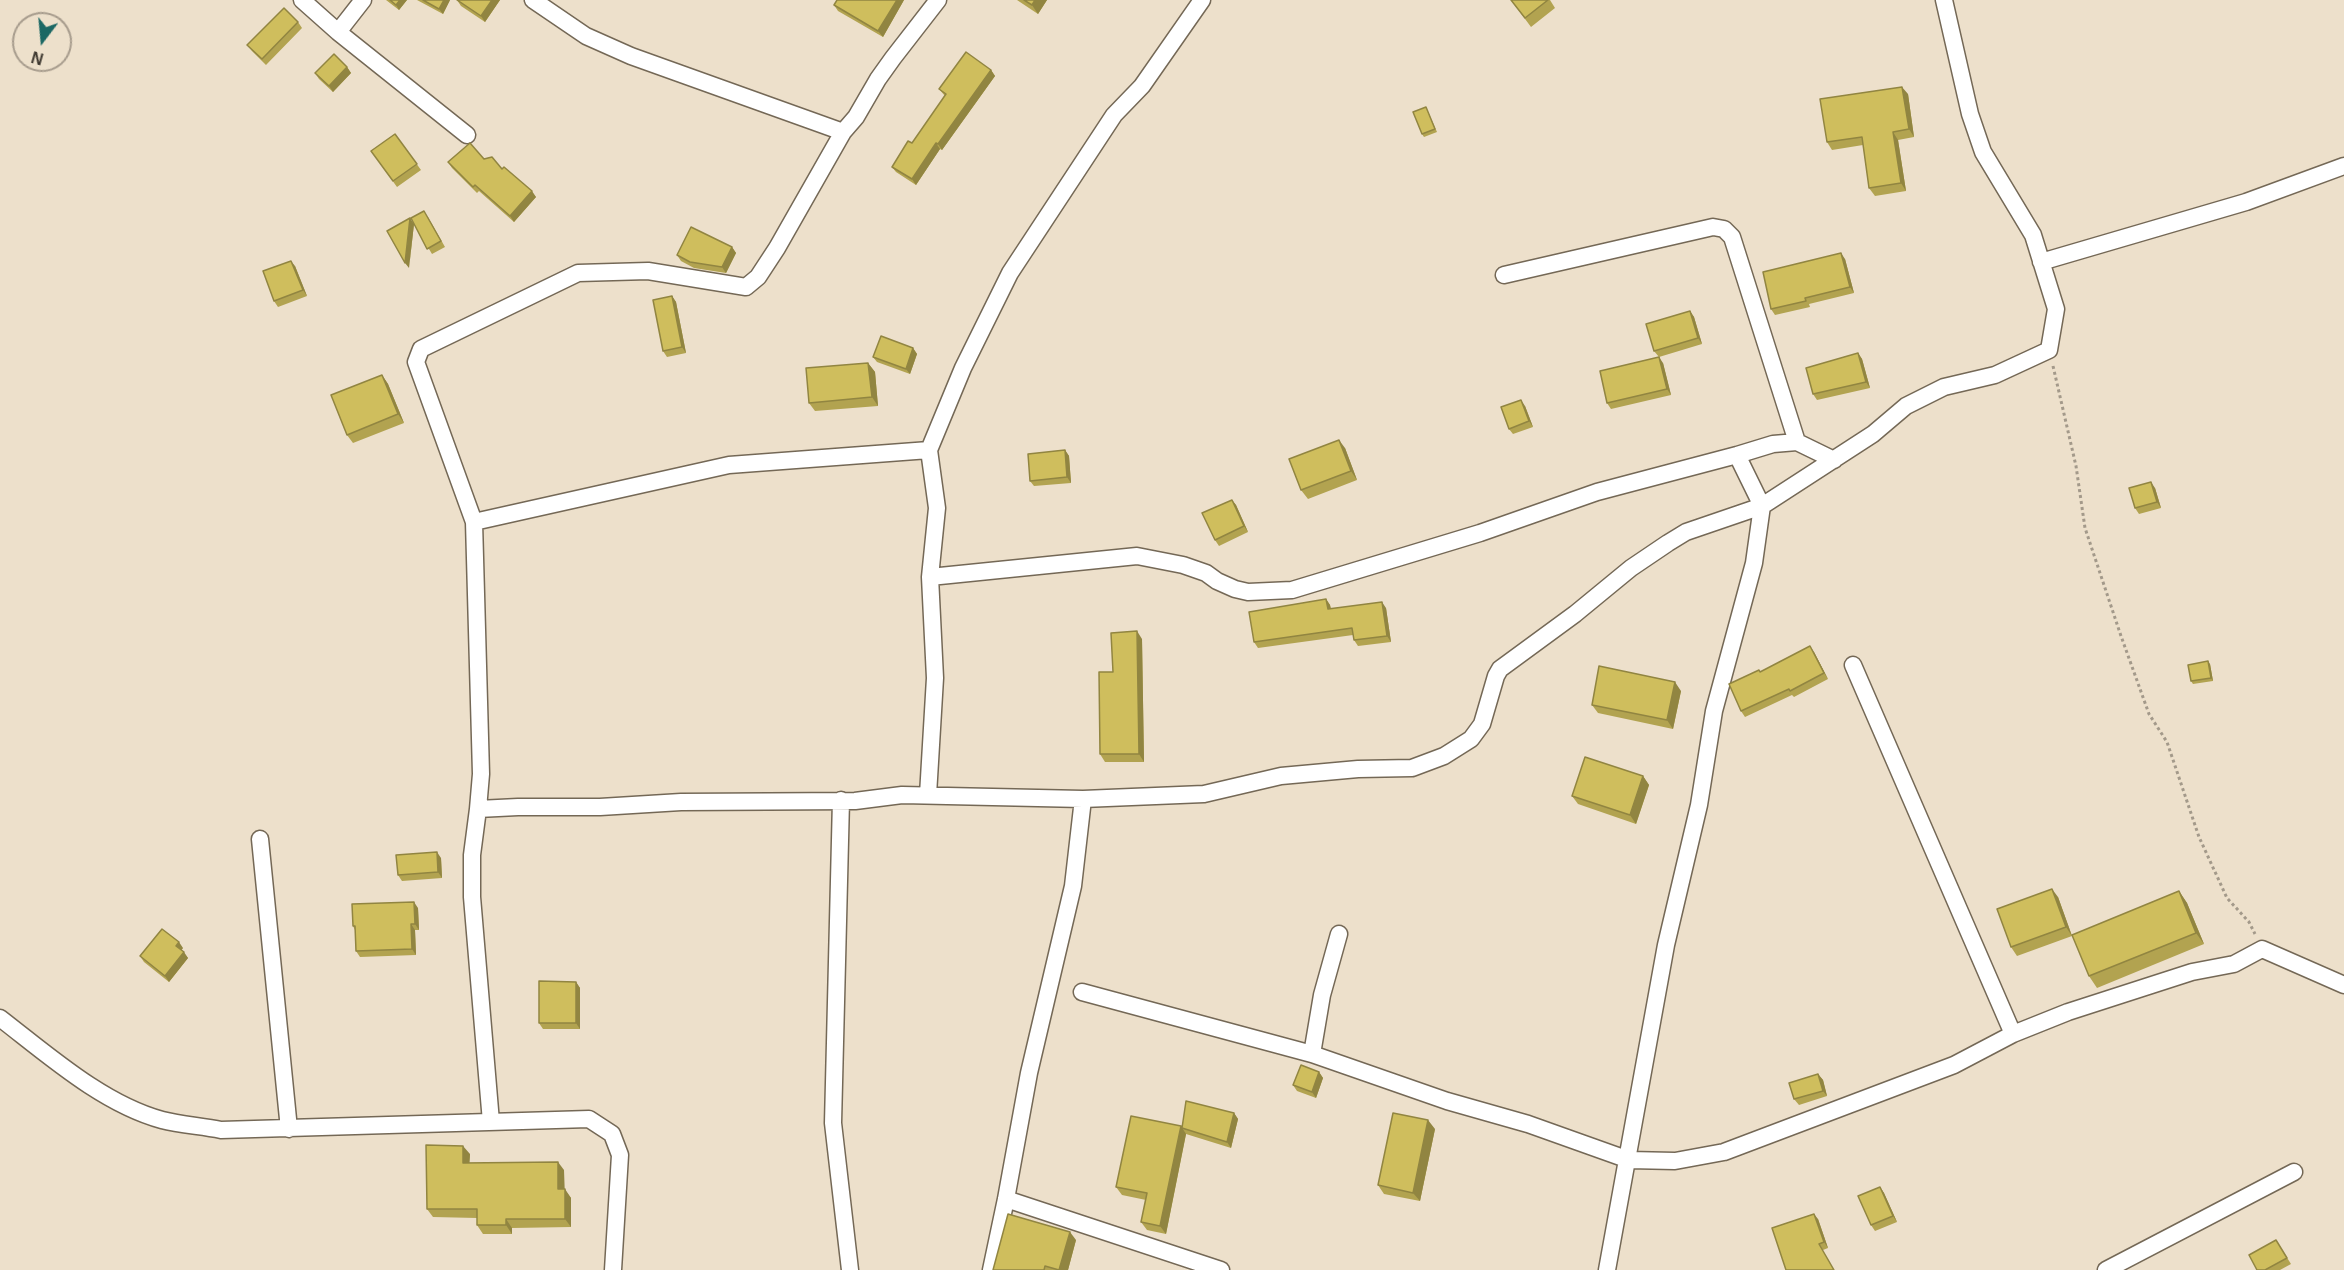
<!DOCTYPE html>
<html>
<head>
<meta charset="utf-8">
<style>
  body { margin:0 }
  #map { position:relative; width:2344px; height:1270px; overflow:hidden; background:#ede0cb; font-family:Arial,sans-serif }
  canvas { display:block }
  .north { position:absolute; left:12px; top:12px; width:60px; height:60px; box-sizing:border-box; background:#ede0cb; border:2px solid #a79c8d; border-radius:50%; rotate:196deg; font-size:16px; font-weight:700; line-height:24px; text-align:center; color:#3d372f }
  .north::after { content:''; display:block; margin:auto; width:21px; height:27px; background:#1c6864; clip-path:polygon(50% 0,100% 100%,50% 72%,0 100%) }
</style>
</head>
<body>
<div id="map">
<canvas width="2344" height="1270"></canvas>
<div class="north">N</div>
</div>
<script>
const ctx = document.querySelector('canvas').getContext('2d');
ctx.lineJoin = 'round';
function trace(path, color, width, dash) { ctx.strokeStyle = color; ctx.lineWidth = width; ctx.lineCap = dash ? 'butt' : 'round'; ctx.setLineDash(dash || []); ctx.stroke(path); }
function fillPath(path, color) { ctx.fillStyle = color; ctx.fill(path, 'evenodd'); }
const street = new Path2D(`
  M302,0L338,32L467,135
  M533,0L586,36L631,56L843,132
  M338,32L363,0
  M2041,262L2246,202L2344,166
  M1504,275L1713,227L1724,229L1732,237L1797,442
  M474,522L729,465L929,450
  M930,577L1137,556L1183,565L1206,573L1217,581L1235,589L1248,592L1292,590L1480,533L1597,492L1737,455L1773,444L1797,442L1834,460
  M1853,665L2013,1034
  M928,795L935,678L930,577L937,508L929,450L963,368L1010,273L1114,115L1142,86L1202,0
  M841,800L833,1123L850,1270
  M478,809L481,774L474,522L416,362L421,349L578,273L648,271L746,287L758,277L777,248L843,132L856,117L878,79L893,58L938,0
  M260,839L289,1129
  M1082,992L1312,1054L1447,1101L1528,1124L1629,1160L1675,1161L1724,1152L1954,1065L2013,1034L2068,1012L2192,972L2234,964L2262,949L2344,985
  M0,1018C48,1055 103,1104 162,1120C181,1125 202,1126 221,1130L589,1119L612,1134L620,1155L613,1270
  M1312,1054L1322,995L1339,934
  M491,1122L472,897V855L478,809L518,807H600L681,802L855,801L902,795L1083,799L1204,794L1281,776L1358,769L1412,768L1444,756L1471,739L1482,724L1496,676L1500,669L1575,614L1631,568L1668,543L1686,532L1762,506L1873,434L1906,406L1944,387L1995,375L2049,350L2056,309L2033,235L1983,152L1970,114L1944,0
  M1006,1199L1221,1270
  M991,1270L1006,1199L1029,1073L1073,886L1083,799
  M1607,1270L1666,945L1699,805L1714,711L1754,563L1762,506L1737,455
  M2106,1270L2294,1172`);
trace(street, '#746856', 19);
trace(new Path2D(`
  M2053,366L2076,466L2085,528L2121,636L2149,714L2167,742L2199,837L2227,898L2249,922L2255,934`), '#a3998a', 3, [3, 3]);
trace(street, '#fff', 16);
fillPath(new Path2D(`
  M386,0H407L399,10Z
  M417,0H450L443,14Z
  M457,0H500L485,22L461,6Z
  M904,0L883,37L838,11L834,5Z
  M1017,0H1047L1038,14Z
  M1511,0H1550L1555,8L1531,27Z
  M298,22L302,28L266,65L252,51L247,45Z
  M347,67L351,73L333,92L319,79L315,73Z
  M991,70L995,76L942,150L940,149L916,185L896,172L892,167L912,143L945,96L939,89Z
  M1908,94L1914,137L1898,140L1906,191L1875,196L1869,188L1863,145L1832,150L1827,142Z
  M1426,107L1437,132L1424,137L1422,134Z
  M395,134L421,170L397,187L371,151Z
  M484,159L502,169L536,197L514,222L479,191L477,193L452,168L448,162Z
  M428,217L445,247L432,254L414,224L409,268L413,223Z
  M732,247L736,253L726,273L694,268L681,261L677,255Z
  M1845,259L1854,293L1809,304L1810,307L1775,315L1771,309Z
  M295,266L307,296L278,307L274,301Z
  M672,296L676,302L686,353L667,357L663,351Z
  M1690,311L1694,317L1702,344L1659,357L1654,351Z
  M913,348L917,354L910,374L877,362L873,357Z
  M1858,353L1862,359L1870,388L1817,400L1813,394Z
  M868,363L875,372L878,406L815,411L809,403Z
  M1663,363L1671,395L1611,409L1607,403Z
  M382,375L388,384L404,423L353,443L347,435Z
  M1525,406L1533,427L1513,434L1509,429Z
  M1345,448L1357,480L1308,499L1301,490Z
  M1065,450L1069,456L1071,483L1034,486L1030,481Z
  M2155,488L2161,508L2139,514L2135,508Z
  M1232,500L1236,505L1248,532L1219,546L1215,540Z
  M1326,599L1330,605L1331,609L1386,608L1391,642L1358,646L1354,640L1353,635L1258,648L1254,642Z
  M1142,639L1144,762H1105L1100,754L1113,672Z
  M1814,652L1828,679L1794,697L1792,695L1745,717L1741,711L1760,672Z
  M2210,664L2213,681L2193,684L2191,681Z
  M1681,691L1673,729L1598,713L1592,705Z
  M1643,776L1649,785L1636,824L1578,804L1572,796Z
  M441,858L442,878L402,881L398,875Z
  M2179,891L2187,903L2204,944L2097,988L2089,976Z
  M2058,897L2072,936L2017,956L2011,947Z
  M418,908L419,930H415L416,955L360,957L356,951L355,930L353,926Z
  M183,948L181,950L188,958L169,982L144,962L140,956Z
  M576,982L580,988V1029H543L539,1023Z
  M1319,1072L1323,1078L1316,1098L1297,1091L1293,1085Z
  M1818,1074L1823,1080L1827,1096L1799,1105L1794,1099Z
  M1234,1113L1238,1119L1231,1148L1186,1134L1166,1234L1147,1230L1141,1222L1146,1200L1122,1195L1116,1187L1181,1126L1182,1128Z
  M1435,1129L1420,1201L1384,1194L1378,1185Z
  M470,1154L469,1163L564,1170V1189L571,1198V1227L512,1228V1234H483L477,1225V1218L433,1217L427,1209Z
  M1880,1187L1884,1193L1897,1222L1875,1231L1871,1225Z
  M1818,1219L1828,1248L1823,1250L1786,1270Z
  M1076,1240L1068,1270H993Z
  M2276,1240L2291,1264L2280,1270H2257Z`), '#b2a350');
fillPath(new Path2D(`
  M400,0H407L399,10L396,5Z
  M444,0H450L443,14L439,9Z
  M492,0H500L485,22L481,16Z
  M897,0H904L883,37L878,31Z
  M1035,0H1047L1038,14L1032,5Z
  M347,67L351,73L333,92L329,86Z
  M991,70L995,76L942,150L938,144Z
  M1902,87L1908,94L1914,137L1909,129Z
  M1893,132L1898,140L1906,191L1901,183Z
  M936,143L940,149L916,185L912,179Z
  M532,191L536,197L514,222L510,216Z
  M410,218L414,224L409,268L405,263Z
  M732,247L736,253L726,273L722,267Z
  M1841,253L1845,259L1854,293L1850,287Z
  M291,261L295,266L307,296L303,290Z
  M672,296L676,302L686,353L682,347Z
  M1690,311L1694,317L1702,344L1698,338Z
  M913,348L917,354L910,374L906,369Z
  M1858,353L1862,359L1870,388L1866,382Z
  M1659,357L1663,363L1671,395L1667,389Z
  M868,363L875,372L878,406L872,397Z
  M382,375L388,384L404,423L398,414Z
  M1521,400L1525,406L1533,427L1529,421Z
  M1339,440L1345,448L1357,480L1351,471Z
  M1065,450L1069,456L1071,483L1067,477Z
  M2151,482L2155,488L2161,508L2157,502Z
  M1232,500L1236,505L1248,532L1244,526Z
  M1326,599L1330,605L1332,615L1328,609Z
  M1382,602L1386,608L1391,642L1387,636Z
  M1137,631L1142,639L1144,762L1139,754Z
  M1810,646L1814,652L1828,679L1824,673Z
  M2208,661L2210,664L2213,681L2211,678Z
  M1675,682L1681,691L1673,729L1667,720Z
  M1643,776L1649,785L1636,824L1630,815Z
  M437,852L441,858L442,878L438,872Z
  M2052,889L2058,897L2072,936L2066,927Z
  M2179,891L2187,903L2204,944L2196,933Z
  M414,902L418,908L419,930L415,924Z
  M411,924L415,930L416,955L412,949Z
  M179,942L183,948L180,952L176,946Z
  M184,952L188,958L169,982L165,976Z
  M576,982L580,988V1029L576,1023Z
  M1319,1072L1323,1078L1316,1098L1312,1092Z
  M1818,1074L1823,1080L1827,1096L1823,1091Z
  M1234,1113L1238,1119L1231,1148L1227,1142Z
  M1428,1120L1435,1129L1420,1201L1413,1193Z
  M1181,1126L1186,1134L1166,1234L1160,1226Z
  M463,1146L470,1154L469,1172L463,1163Z
  M558,1162L564,1170L565,1198L558,1189Z
  M1880,1187L1884,1193L1897,1222L1893,1216Z
  M565,1189L571,1198V1227L565,1219Z
  M1814,1214L1818,1219L1828,1248L1824,1242Z
  M506,1219L512,1228V1234L506,1225Z
  M1070,1232L1076,1240L1068,1270H1059Z`), '#918541');
const building = new Path2D(`
  M390,0H400L396,5Z
  M423,0H444L439,9Z
  M457,0H492L481,16Z
  M837,0H897L878,31L834,5Z
  M1024,0H1035L1032,5Z
  M1511,0H1548L1525,18Z
  M284,8L298,22L262,59L247,45Z
  M966,52L991,70L938,144L936,143L912,179L892,167L908,141L912,143L946,94L939,89Z
  M334,54L347,67L329,86L315,73Z
  M1902,87L1909,129L1893,132L1901,183L1869,188L1862,137L1827,142L1820,99Z
  M1426,107L1435,129L1422,134L1413,112Z
  M395,134L417,164L393,181L371,151Z
  M470,143L484,159L492,157L502,169L504,167L532,191L510,216L475,185L473,187L448,162Z
  M424,211L441,241L427,249L411,218Z
  M410,218L405,263L387,231Z
  M691,227L732,247L722,267L690,262L677,255Z
  M1841,253L1850,287L1805,298L1806,301L1771,309L1763,272Z
  M291,261L303,290L274,301L263,271Z
  M672,296L682,347L663,351L653,300Z
  M1690,311L1698,338L1654,351L1646,324Z
  M881,336L913,348L906,369L873,357Z
  M1858,353L1866,382L1813,394L1806,368Z
  M1659,357L1667,389L1607,403L1600,371Z
  M868,363L872,397L809,403L806,368Z
  M382,375L398,414L347,435L331,395Z
  M1521,400L1529,421L1509,429L1501,407Z
  M1339,440L1351,471L1301,490L1289,459Z
  M1065,450L1067,477L1030,481L1028,454Z
  M2151,482L2157,502L2135,508L2129,488Z
  M1232,500L1244,526L1215,540L1202,513Z
  M1326,599L1328,609L1382,602L1387,636L1354,640L1352,628L1254,642L1249,612Z
  M1137,631L1139,754H1100L1099,672H1113L1111,633Z
  M1810,646L1824,673L1790,691L1789,689L1741,711L1729,684L1759,670L1760,672Z
  M2208,661L2211,678L2191,681L2188,665Z
  M1599,666L1675,682L1667,720L1592,705Z
  M1585,757L1643,776L1630,815L1572,796Z
  M437,852L438,872L398,875L396,855Z
  M2052,889L2066,927L2011,947L1997,909Z
  M2179,891L2196,933L2089,976L2072,935Z
  M414,902L415,924H411L412,949L356,951L355,926H353L352,904Z
  M162,929L179,942L176,946L184,952L165,976L140,956Z
  M539,981L576,982V1023H539Z
  M1301,1065L1319,1072L1312,1092L1293,1085Z
  M1818,1074L1823,1091L1794,1099L1789,1083Z
  M1186,1101L1234,1113L1227,1142L1182,1128Z
  M1393,1113L1428,1120L1413,1193L1378,1185Z
  M1131,1116L1181,1126L1160,1226L1141,1222L1147,1193L1116,1187Z
  M426,1145L463,1146V1163L558,1162V1189H565V1219H506V1225H477V1209H427Z
  M1880,1187L1893,1216L1871,1225L1858,1196Z
  M1008,1214L1070,1232L1059,1270L1045,1266L1044,1270H993Z
  M1814,1214L1824,1242L1819,1244L1834,1270H1786L1772,1228Z
  M2276,1240L2287,1258L2265,1270H2257L2249,1255Z`);
fillPath(building, '#cfbe5d');
trace(building, '#918541', 1.5);
</script>
</body>
</html>
